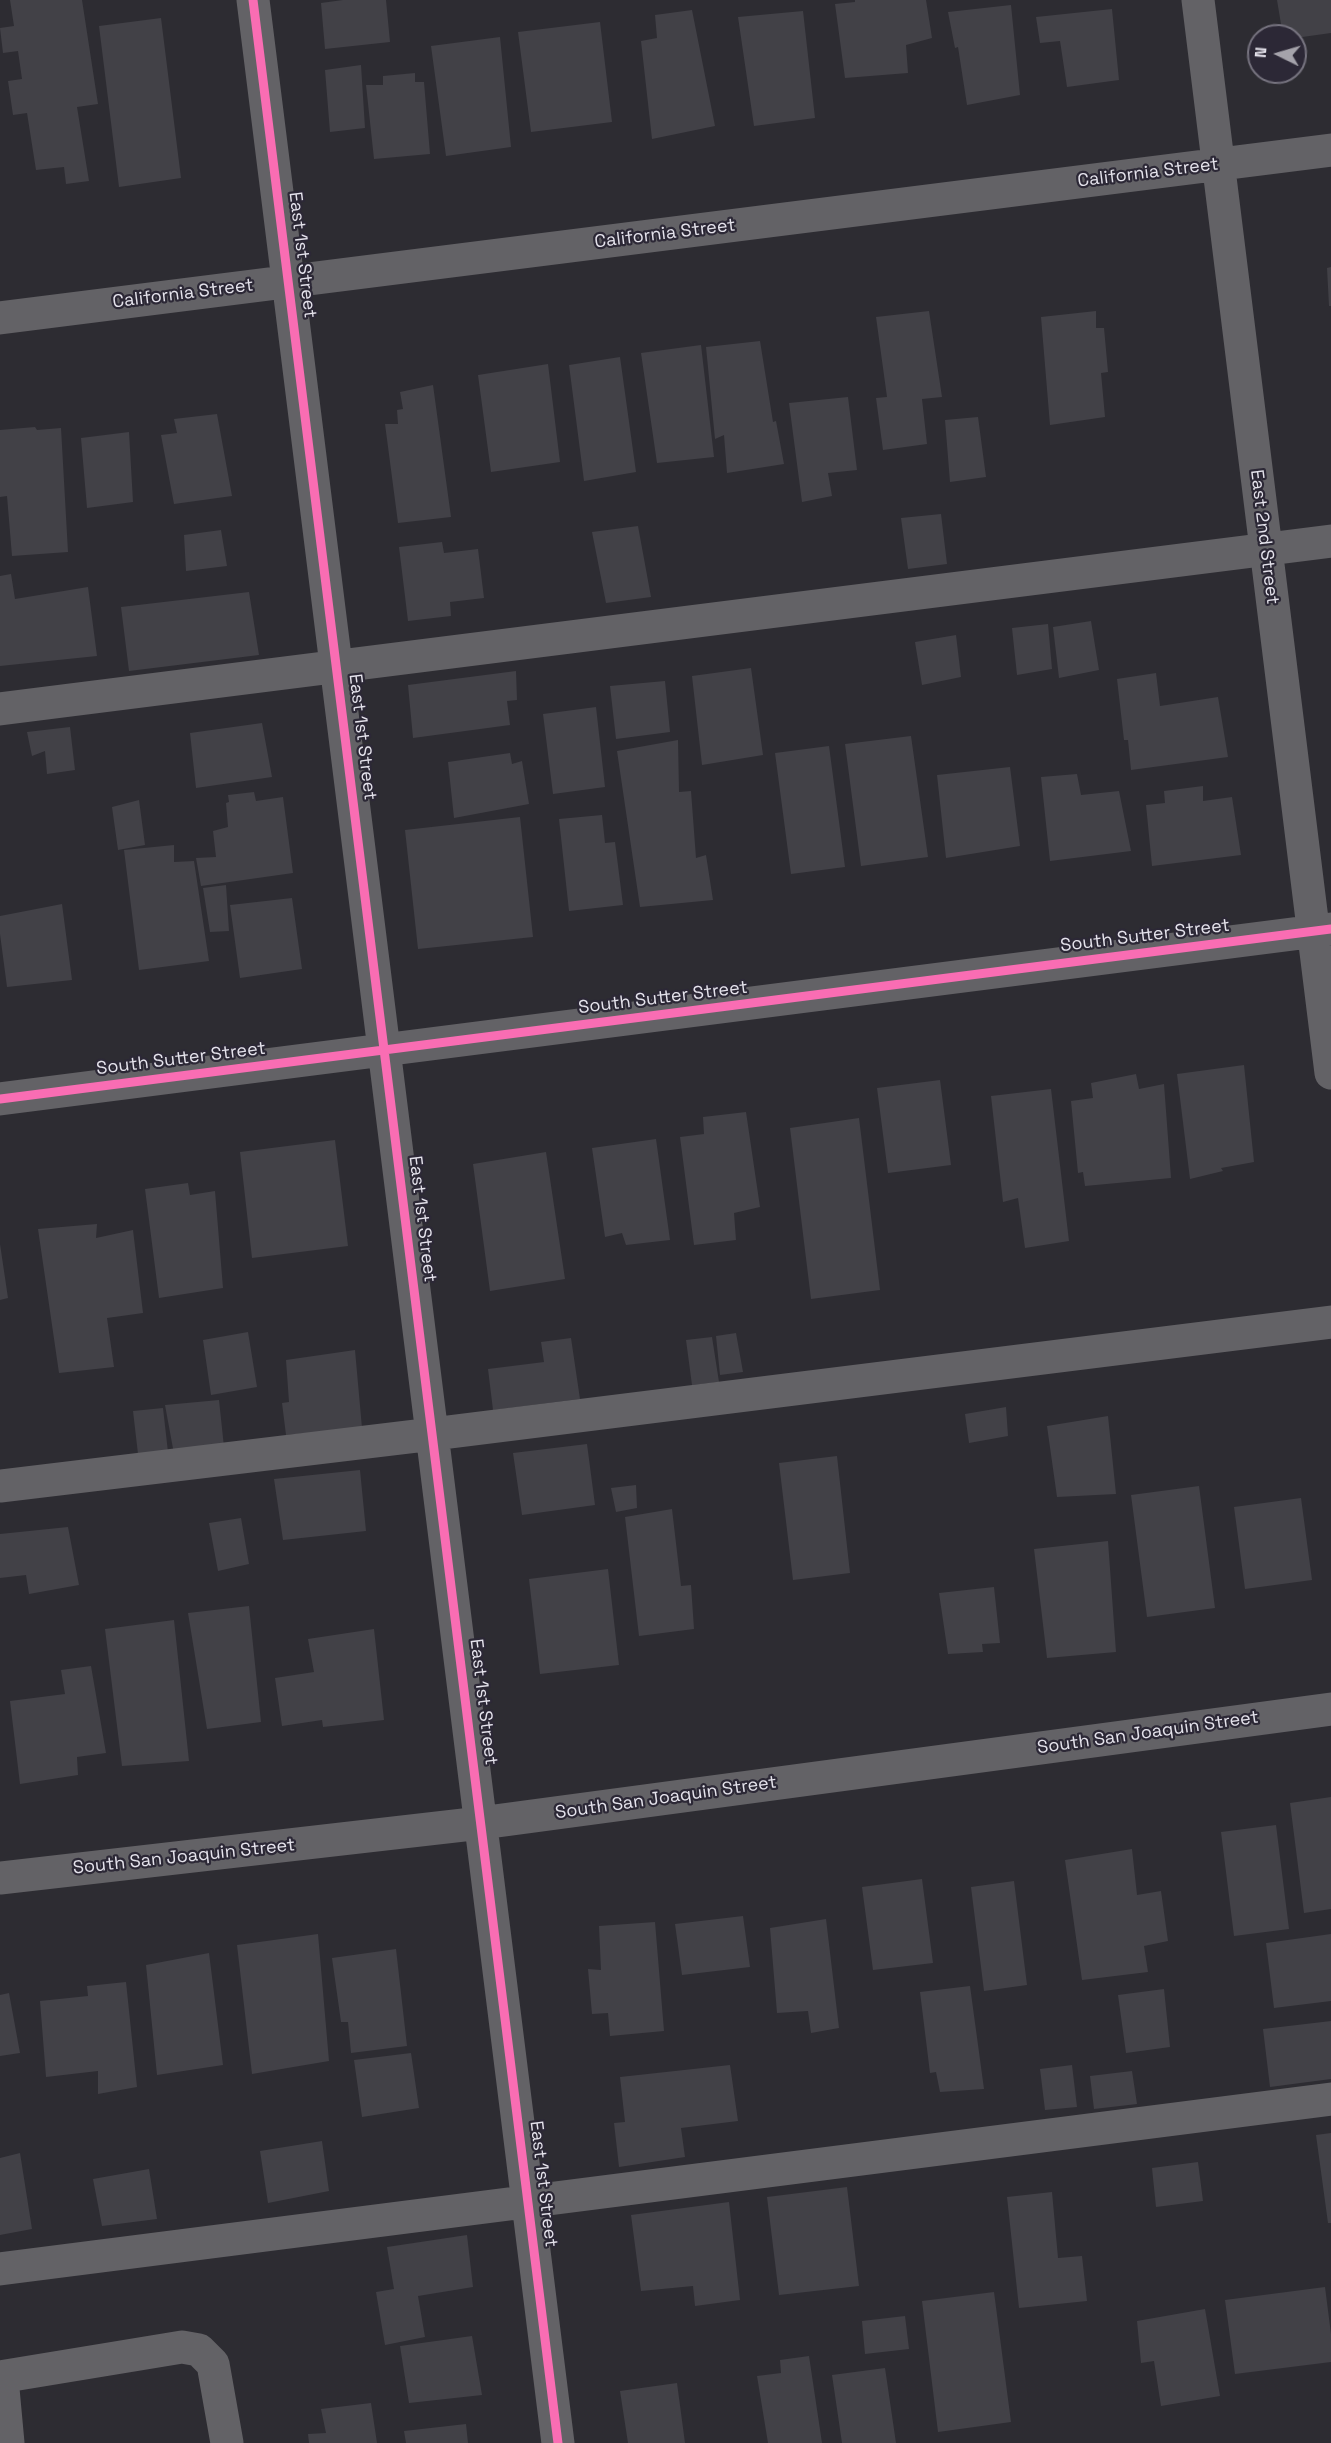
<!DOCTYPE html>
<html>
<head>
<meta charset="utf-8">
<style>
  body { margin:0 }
  #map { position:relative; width:1331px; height:2443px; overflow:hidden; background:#2d2c32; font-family:"Space Grotesk",sans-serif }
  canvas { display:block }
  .north { position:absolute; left:1247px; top:24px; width:60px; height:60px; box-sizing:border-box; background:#2c2836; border:2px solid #76737f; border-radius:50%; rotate:275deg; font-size:16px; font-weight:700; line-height:24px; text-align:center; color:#e5e3ec }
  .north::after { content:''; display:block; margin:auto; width:21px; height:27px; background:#a5a3ab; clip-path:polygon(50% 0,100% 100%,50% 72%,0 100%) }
</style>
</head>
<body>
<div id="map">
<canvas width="1331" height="2443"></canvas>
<div class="north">N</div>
</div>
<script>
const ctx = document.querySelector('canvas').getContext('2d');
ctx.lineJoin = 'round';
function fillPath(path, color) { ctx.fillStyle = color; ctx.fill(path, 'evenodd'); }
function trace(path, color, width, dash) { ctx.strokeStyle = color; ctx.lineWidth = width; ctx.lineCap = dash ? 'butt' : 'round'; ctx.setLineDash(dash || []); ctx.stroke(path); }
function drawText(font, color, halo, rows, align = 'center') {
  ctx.font = font + ' "Space Grotesk",sans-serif'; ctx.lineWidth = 4.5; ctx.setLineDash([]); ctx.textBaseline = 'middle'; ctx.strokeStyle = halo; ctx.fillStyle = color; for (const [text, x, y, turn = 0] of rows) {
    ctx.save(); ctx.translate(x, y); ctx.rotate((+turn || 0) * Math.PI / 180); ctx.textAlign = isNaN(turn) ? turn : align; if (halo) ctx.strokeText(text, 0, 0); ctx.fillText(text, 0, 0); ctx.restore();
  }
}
fillPath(new Path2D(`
  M10,0H82L98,104L77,107L89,181L66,184L64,167L36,170L27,113L13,115L8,81L22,79L18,51L3,53L0,28L14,26Z
  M343,0H386L390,42L325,49L321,3Z
  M855,0H926L932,38L906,45L908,73L845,78L835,4L855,2Z
  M1277,0H1331V33L1295,38L1283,36Z
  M1011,5L1020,95L967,105L958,47L955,48L948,12Z
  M1112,9L1119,80L1067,87L1060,41L1040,43L1036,17Z
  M692,10L715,126L652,139L641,41L657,38L655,15Z
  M803,11L815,118L754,126L738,17Z
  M161,18L181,178L119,187L99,26Z
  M600,22L612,122L531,132L518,32Z
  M500,37L511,147L446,156L431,46Z
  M361,65L365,128L330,132L325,70Z
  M415,73V82H424L430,154L374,159L366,85H383V76Z
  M1331,267V306H1329L1327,268Z
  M929,311L942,397L922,399L927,444L883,450L876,398L887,397L876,317Z
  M1096,311V328H1104L1108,372L1101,373L1105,417L1050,425L1041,317Z
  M760,341L773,422L776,421L784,464L727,473L724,435L715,439L706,347Z
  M701,345L714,457L657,463L641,353Z
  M620,357L636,472L584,481L569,365Z
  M548,364L560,462L491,472L478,375Z
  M433,385L451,517L398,523L385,424H398L397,410L403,409L400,392Z
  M848,397L857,470L828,473L832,496L802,502L789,403Z
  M217,414L232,496L174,504L161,435L177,433L174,419Z
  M978,417L986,477L950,482L945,420Z
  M35,427L37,430L61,428L68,552L12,556L7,496L0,497V430Z
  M129,432L133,502L87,508L81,438Z
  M941,514L947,564L908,569L901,518Z
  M638,526L651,597L606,603L592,532Z
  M221,530L227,566L186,571L184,535Z
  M442,542L444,553L478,549L484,598L450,602L451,616L408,621L399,547Z
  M11,574L15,599L88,587L97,656L0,666V576Z
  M249,592L259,655L129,671L121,607Z
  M1091,621L1099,670L1059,678L1053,627Z
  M1048,624L1052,669L1017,675L1012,628Z
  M956,635L961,677L922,685L915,642Z
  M751,668L763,755L702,765L692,676Z
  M516,671L517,700L507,701L510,725L413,738L408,685Z
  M1156,673L1160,706L1218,697L1228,757L1131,770L1128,740H1124L1117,679Z
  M665,681L670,732L616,739L610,686Z
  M596,707L605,787L553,794L543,714Z
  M262,723L272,777L196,788L190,733Z
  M70,727L75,770L47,774L45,751L32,756L27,732Z
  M911,736L928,857L861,866L845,744Z
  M678,740L679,792L691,791L696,858L706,855L713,900L640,907L617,751Z
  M829,746L845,867L791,874L775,753Z
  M510,753L512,764L522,761L529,804L454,818L448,762Z
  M1010,767L1020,846L946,858L937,775Z
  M1077,774L1081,795L1119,791L1131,851L1050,861L1041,777Z
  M1203,786V801L1232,797L1241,855L1152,866L1146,805L1165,803L1164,791Z
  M254,792L256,801L283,797L293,873L201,886L196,858L216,857L213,831L228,827L226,803L229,802L228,795Z
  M139,800L145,845L118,850L112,807Z
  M602,815L605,843L615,842L623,905L569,911L559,819Z
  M520,817L533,937L418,949L405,830Z
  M174,845V862L194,861L209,961L139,970L124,850Z
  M226,885L229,931L210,932L203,888Z
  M292,898L302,969L240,978L230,905Z
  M62,904L72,980L7,987L0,934V916Z
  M1244,1065L1254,1162L1221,1168L1223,1171L1190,1179L1177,1074Z
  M1136,1074L1139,1089L1164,1084L1171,1178L1085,1186L1083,1172L1078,1173L1071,1101L1093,1098L1091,1083Z
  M940,1080L951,1165L888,1173L877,1088Z
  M1051,1089L1069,1241L1025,1248L1018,1198L1003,1202L991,1096Z
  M746,1112L760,1207L734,1213L736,1240L694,1245L680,1137L704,1134L703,1117Z
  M859,1118L880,1290L811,1299L790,1128Z
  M656,1139L670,1240L626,1245L622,1233L605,1237L592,1148Z
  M335,1140L348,1246L252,1258L240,1152Z
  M546,1152L565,1279L490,1291L473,1164Z
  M188,1183L190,1195L215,1191L223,1288L159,1298L145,1189Z
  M97,1224L96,1238L133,1230L143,1313L107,1318L114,1367L59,1373L38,1229Z
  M0,1244L8,1298L0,1300Z
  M248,1332L257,1387L211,1395L203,1340Z
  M736,1333L743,1372L720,1375L716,1336Z
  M712,1337L719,1382L692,1385L686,1340Z
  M571,1338L580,1399L493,1410L488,1369L544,1362L541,1342Z
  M355,1350L362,1428L286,1435L282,1403L289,1402L286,1360Z
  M219,1400L224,1447L174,1454L165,1405Z
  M1006,1407L1008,1436L969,1443L965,1414Z
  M163,1408L168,1452L138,1454L133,1411Z
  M1108,1416L1116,1494L1057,1497L1047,1426Z
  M587,1444L595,1505L522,1515L513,1453Z
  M837,1456L850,1573L793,1580L779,1463Z
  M360,1470L366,1531L283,1540L274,1479Z
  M636,1485L637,1508L616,1512L611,1488Z
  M1199,1486L1215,1608L1147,1617L1131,1495Z
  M1301,1498L1312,1580L1245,1589L1234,1507Z
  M672,1509L681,1586L691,1585L694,1629L639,1636L625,1517Z
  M241,1518L249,1564L218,1571L209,1523Z
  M68,1527L79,1585L29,1594L26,1575L0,1578V1534Z
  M1108,1541L1116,1652L1047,1658L1034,1549Z
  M608,1569L619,1665L540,1674L529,1579Z
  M994,1587L1000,1643L982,1644L983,1652L948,1654L939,1593Z
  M249,1606L261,1722L207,1729L188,1613Z
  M174,1620L189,1761L122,1766L105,1629Z
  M374,1629L384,1720L323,1727L322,1720L282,1726L275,1678L314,1672L308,1639Z
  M91,1666L106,1753L77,1757L78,1775L20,1784L10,1701L65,1694L61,1670Z
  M1331,1797V1909L1304,1913L1290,1803Z
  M1276,1825L1289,1929L1234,1936L1221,1832Z
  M1132,1849L1137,1895L1161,1891L1168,1941L1144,1946L1148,1972L1082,1980L1065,1860Z
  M922,1879L933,1963L873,1970L862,1887Z
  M1014,1881L1027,1985L984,1991L971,1887Z
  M743,1916L750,1967L682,1975L675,1924Z
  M826,1919L839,2028L811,2033L808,2011L777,2013L770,1928Z
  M655,1922L664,2031L610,2036L608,2013L592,2014L588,1969L601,1970L599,1926Z
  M318,1934L329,2061L252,2074L237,1945Z
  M1331,1934V2001L1274,2008L1266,1943Z
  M396,1949L407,2046L351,2053L348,2022H341L332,1958Z
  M209,1953L223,2065L157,2075L146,1965Z
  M126,1982L137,2087L98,2094V2071L46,2077L40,2001L88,1996L87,1986Z
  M970,1986L984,2089L940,2092L936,2072L930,2073L920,1992Z
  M1164,1989L1170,2047L1126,2053L1118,1995Z
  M9,1993L20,2053L0,2056V1995Z
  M1331,2021V2079L1270,2087L1263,2029Z
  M411,2053L419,2108L362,2117L354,2060Z
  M730,2065L738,2121L681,2128L685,2157L619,2167L614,2123L625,2122L620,2077Z
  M1072,2065L1077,2107L1045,2110L1040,2069Z
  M1132,2071L1137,2104L1094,2109L1090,2076Z
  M1331,2133V2223H1328L1316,2135Z
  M322,2141L329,2191L268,2203L260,2151Z
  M20,2153L32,2229L0,2235V2158Z
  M1198,2162L1203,2201L1156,2207L1152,2168Z
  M149,2169L157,2219L102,2226L93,2179Z
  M847,2187L859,2286L779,2295L767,2197Z
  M1052,2192L1058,2258L1082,2256L1087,2301L1019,2308L1007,2197Z
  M729,2202L740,2300L695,2306L693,2286L641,2291L631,2215Z
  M467,2235L473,2287L418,2296L425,2337L385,2345L376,2292L394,2289L387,2247Z
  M1325,2287L1331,2334V2362L1235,2374L1225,2300Z
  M994,2292L1011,2422L938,2432L922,2301Z
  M1205,2309L1220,2396L1161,2406L1154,2361L1141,2363L1137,2321Z
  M905,2316L909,2349L865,2354L862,2321Z
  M472,2336L482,2395L409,2403L400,2346Z
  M809,2356L822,2443H768L757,2376L781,2373L780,2360Z
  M885,2368L896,2443H842L832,2375Z
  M677,2383L685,2443H628L620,2391Z
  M371,2403L377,2443H309L308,2434L326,2433L321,2409Z
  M466,2424L468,2443H406L404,2431Z`), '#424147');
trace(new Path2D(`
  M253,0L558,2443
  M1198,0L1331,1073
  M0,318L1331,150
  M0,709L1331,541
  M0,1099L1331,929
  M0,1486L433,1434L1331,1322
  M0,1878L481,1823L1331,1709
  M0,2269L1331,2099
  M0,2377L182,2347L199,2350L213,2364L227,2443
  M2,2378L8,2443`), '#636266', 33);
trace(new Path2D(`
  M253,0L558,2443
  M0,1099L1331,929`), '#f96db3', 9);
drawText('18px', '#e5e3ec', '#2c2836', [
  ["California Street",1148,173,-7],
  ["California Street",665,234,-7],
  ["East 1st Street",302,255,83],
  ["California Street",183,294,-7],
  ["East 2nd Street",1264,537,83],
  ["East 1st Street",362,737,83],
  ["South Sutter Street",1145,936,-7],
  ["South Sutter Street",663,998,-7],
  ["South Sutter Street",181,1059,-7],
  ["East 1st Street",422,1219,83],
  ["East 1st Street",483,1702,83],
  ["South San Joaquin Street",1148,1733,-8],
  ["South San Joaquin Street",666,1798,-8],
  ["South San Joaquin Street",184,1857,-6],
  ["East 1st Street",543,2184,83]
]);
</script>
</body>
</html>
